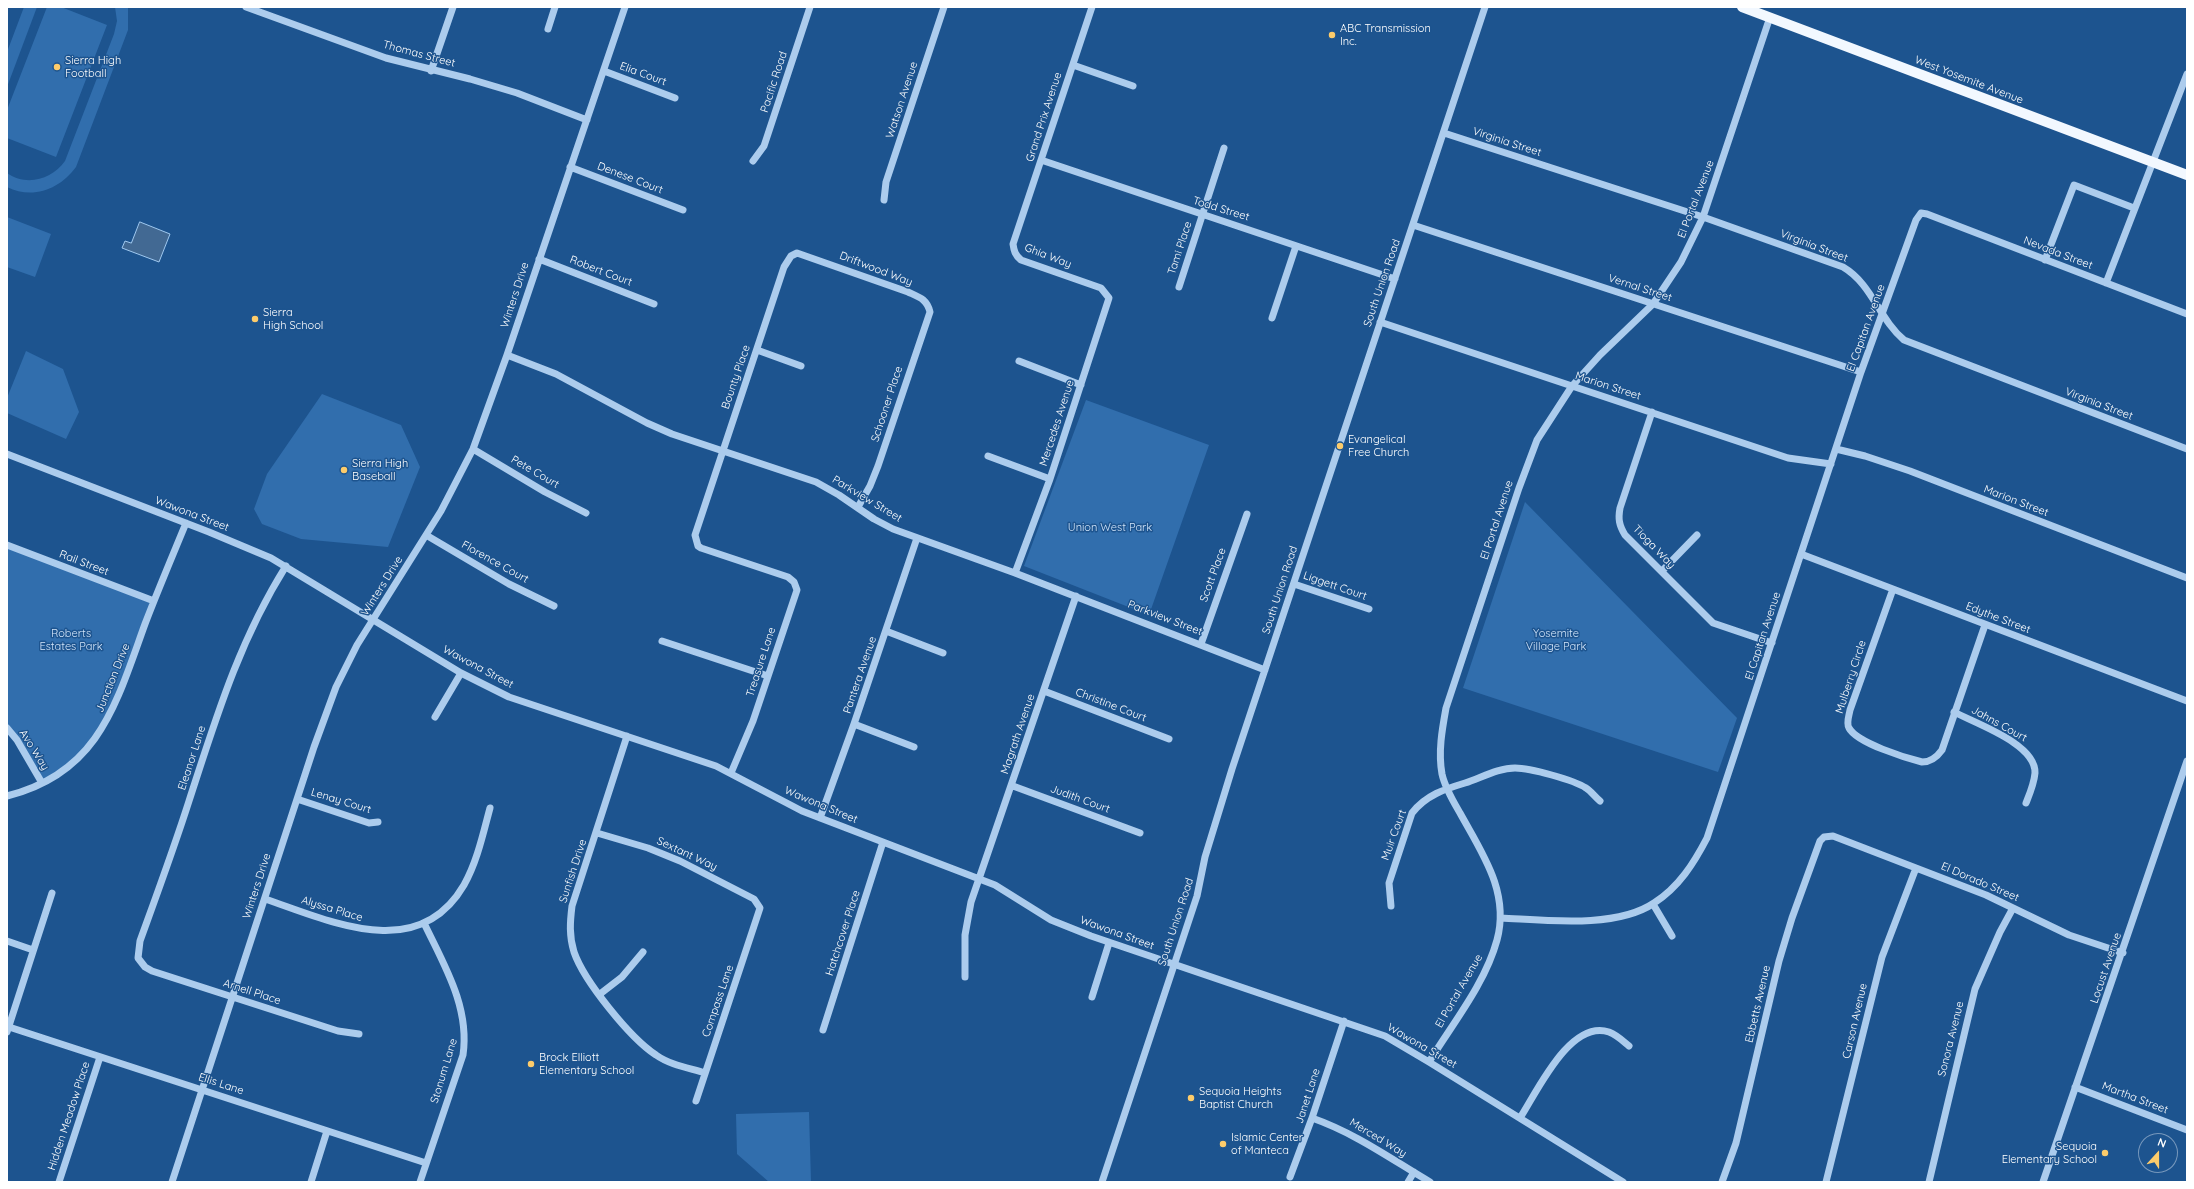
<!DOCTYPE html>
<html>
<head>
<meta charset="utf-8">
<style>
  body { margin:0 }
  #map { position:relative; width:2194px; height:1189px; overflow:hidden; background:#1d548f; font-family:Quicksand,sans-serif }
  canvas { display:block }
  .frame { position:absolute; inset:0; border:8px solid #fff; pointer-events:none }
  .north { position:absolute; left:2138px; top:1133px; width:40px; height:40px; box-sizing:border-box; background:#1d548f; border:1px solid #7798bc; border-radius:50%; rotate:21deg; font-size:11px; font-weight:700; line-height:16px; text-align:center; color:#fff }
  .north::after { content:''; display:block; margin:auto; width:14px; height:18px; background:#fdcc6b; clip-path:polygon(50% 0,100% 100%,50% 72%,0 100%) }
</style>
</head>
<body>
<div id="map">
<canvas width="2194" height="1189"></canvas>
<div class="frame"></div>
<div class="north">N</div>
</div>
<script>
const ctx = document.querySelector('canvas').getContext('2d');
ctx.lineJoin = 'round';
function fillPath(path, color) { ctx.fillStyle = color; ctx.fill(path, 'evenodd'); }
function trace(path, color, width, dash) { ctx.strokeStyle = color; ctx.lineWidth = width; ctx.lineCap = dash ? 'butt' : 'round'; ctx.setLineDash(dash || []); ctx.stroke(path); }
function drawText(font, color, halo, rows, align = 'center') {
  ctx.font = font + ' Quicksand,sans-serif'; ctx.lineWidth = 3; ctx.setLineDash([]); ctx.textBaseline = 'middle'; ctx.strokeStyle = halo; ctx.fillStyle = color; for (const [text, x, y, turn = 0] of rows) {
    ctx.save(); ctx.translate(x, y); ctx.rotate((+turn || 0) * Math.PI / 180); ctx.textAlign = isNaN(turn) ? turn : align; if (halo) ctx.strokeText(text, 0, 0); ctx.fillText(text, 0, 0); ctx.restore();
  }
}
fillPath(new Path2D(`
  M24,7H37L7,87V52Z
  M47,7H61L107,25L56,157L7,138V110Z
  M115,7H128V30L76,167C60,189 33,200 7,187V173C27,187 52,179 65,161L114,34L117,21Z
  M7,217L51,234L35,277L7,267Z
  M26,351L63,369L79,412L66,439L7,413V398Z
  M322,394L401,425L420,467L388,547L301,539L262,524L254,509L267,474Z
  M1086,400L1209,445L1149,615L1024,566Z
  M1525,502L1737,718L1718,772L1463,688Z
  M7,545L154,601L109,718L77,760L42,783L7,728Z
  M809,1112L811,1182H769L737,1154L736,1114Z`), '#316ead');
const water = new Path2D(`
  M140,222L170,234L159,262L122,248L125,241L131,243Z`);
fillPath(water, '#426993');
trace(water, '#9fc8ef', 1);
trace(new Path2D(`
  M246,7L386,58L470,79L517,93L587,120
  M548,29L555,7
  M1073,65L1133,86
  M431,71L453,7
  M604,71L675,98
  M1444,133L1703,217L1843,267C1872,284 1879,319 1904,340L2187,449
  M1041,160L1395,279
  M753,161L764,146L810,7
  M570,167L683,210
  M884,200L886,182L944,7
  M1413,225L1861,372
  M539,259L654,304
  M2045,260L2074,185L2134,208
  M2106,283L2187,74
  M1179,287L1224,148
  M1272,318L1296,246
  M1380,322L1788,458L1831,464
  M757,350L801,366
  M507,355L556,374L647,423L672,434L816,482L839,495L874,519L893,529L1015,573L1265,670
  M1019,361L1081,385
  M1652,412L1620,508C1618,519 1619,525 1625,535L1713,623L1772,643
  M473,449L545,492L586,513
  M1836,449L1865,456L1910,471L2187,578
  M7,454L209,532L271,558L461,673L509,697L716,766L802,811L995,885L1051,920L1091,936L1385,1036L1429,1062L1623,1182
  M988,456L1050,479
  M426,535L509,584L554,606
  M7,545L154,601
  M1801,554L2187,701
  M286,566C239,641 216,718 189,801C174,848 157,894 140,941L138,958L145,967L152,971L338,1031L359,1034
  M1662,571L1697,535
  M1015,573L1050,479L1109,298L1101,288L1021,260C1015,255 1014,251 1013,244L1092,7
  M1294,584L1369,609
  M1893,589L1850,710C1849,716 1846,723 1849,728C1857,743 1906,758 1922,762C1931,762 1937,757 1942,750L1985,625
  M886,631L943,653
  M662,641L768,676
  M1201,644L1247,514
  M1044,691L1169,739
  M1954,712C1977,724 2036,744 2035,773C2034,784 2030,793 2026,803
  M435,717L461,673
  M854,724L914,747
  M7,728L17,740L42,783
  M627,736L572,906C570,922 569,936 574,952C584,981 630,1038 656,1055C670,1065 689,1068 705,1073
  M731,773L753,721L797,590L794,582L788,577L701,548L698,546L695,535L784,267L791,256L797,253L908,292C919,297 927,299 930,312L878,466L870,486L858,507
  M1013,786L1140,833
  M7,796C99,773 116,704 145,624C158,590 172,557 186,523
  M297,799L369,823L378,822
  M820,818L854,724L917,538
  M597,833L648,848L680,861L754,899L760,908L696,1101
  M265,899C330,921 418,964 464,885C477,862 483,834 490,808
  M1653,904L1672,936
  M1391,906L1389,883L1412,813C1426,795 1445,789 1465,783C1481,778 1498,768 1515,768C1530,768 1574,780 1586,788C1591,791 1595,797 1600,801
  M1501,918C1544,920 1616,929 1654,903C1679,887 1694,863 1707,838L1861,372L1916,220L1921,213L1927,214L2187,314
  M7,941L33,950
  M965,977V935L971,902L1076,596
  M600,994L622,977L643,952
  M1092,997L1109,943
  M9,1027L426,1163
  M823,1030L883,842
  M7,1032L52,893
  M1429,1062C1453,1023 1485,984 1497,940C1510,892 1482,853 1460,813C1453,801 1445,788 1442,774C1438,752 1442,730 1446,708L1519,488L1537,440L1572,386L1600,355L1653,304L1681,262L1703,217L1770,17
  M2075,1087L2187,1130
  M1312,1118C1355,1133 1391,1159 1430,1182
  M1520,1118C1537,1092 1570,1019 1609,1032C1617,1035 1623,1041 1629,1046
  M1290,1177L1312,1118L1344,1021
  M59,1182L100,1057
  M172,1182L314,747L336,687L357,645L441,511L473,449L507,355L625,7
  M311,1182L327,1131
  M420,1182L463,1055C470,1007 444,965 424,923
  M1102,1182L1197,896L1205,857L1232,769L1485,7
  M1408,1182L1414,1172
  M1722,1182L1736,1143L1779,961L1792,918L1820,841L1824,837L1833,836L1986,895L2069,935L2123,953
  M1826,1182L1882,957L1916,868
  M1929,1182L1975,989L2000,932L2013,908
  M2043,1182L2187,761`), '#accced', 7);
trace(new Path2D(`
  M1742,7L2187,175`), '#f2f8ff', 10);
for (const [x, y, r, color] of [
  [1332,35,4,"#fdcc6b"],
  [57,67,4,"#fdcc6b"],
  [255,319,4,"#fdcc6b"],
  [1340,446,4,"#fdcc6b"],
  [344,470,4,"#fdcc6b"],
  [531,1064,4,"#fdcc6b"],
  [1191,1098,4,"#fdcc6b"],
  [1223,1144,4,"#fdcc6b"],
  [2105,1153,4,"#fdcc6b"]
]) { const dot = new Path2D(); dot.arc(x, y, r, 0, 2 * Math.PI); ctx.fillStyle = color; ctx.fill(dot); trace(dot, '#1d548f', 1.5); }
drawText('11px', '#fff', '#1d548f', [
  ["ABC Transmission",1340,29],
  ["Inc.",1340,42],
  ["Sierra High",65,61],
  ["Football",65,74],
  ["Sierra",263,313],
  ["High School",263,326],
  ["Evangelical",1348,440],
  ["Free Church",1348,453],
  ["Sierra High",352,464],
  ["Baseball",352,477],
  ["Brock Elliott",539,1058],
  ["Elementary School",539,1071],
  ["Sequoia Heights",1199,1092],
  ["Baptist Church",1199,1105],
  ["Islamic Center",1231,1138],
  ["of Manteca",1231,1151],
  ["Sequoia",2097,1147,"right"],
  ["Elementary School",2097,1160,"right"]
], 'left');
drawText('11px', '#fff', '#1d548f', [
  ["Thomas Street",419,54,15],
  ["Elia Court",643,74,20],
  ["West Yosemite Avenue",1969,80,21],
  ["Pacific Road",774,82,-72],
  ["Watson Avenue",902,100,-72],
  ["Grand Prix Avenue",1044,117,-72],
  ["Virginia Street",1507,142,18],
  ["Denese Court",630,178,21],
  ["El Portal Avenue",1696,199,-69],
  ["Todd Street",1221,209,17],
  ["Virginia Street",1814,246,21],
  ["Tami Place",1180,248,-72],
  ["Nevada Street",2058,253,21],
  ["Ghia Way",1048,256,21],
  ["Driftwood Way",876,269,21],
  ["Robert Court",601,271,21],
  ["South Union Road",1382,283,-71],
  ["Vernal Street",1640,288,18],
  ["Winters Drive",515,295,-72],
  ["El Capitan Avenue",1866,328,-70],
  ["Bounty Place",736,377,-71],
  ["Marion Street",1608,386,18],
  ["Schooner Place",887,404,-72],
  ["Virginia Street",2099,404,21],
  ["Mercedes Avenue",1057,423,-72],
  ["Pete Court",535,472,30],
  ["Parkview Street",867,499,31],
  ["Marion Street",2016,501,21],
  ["Wawona Street",192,514,21],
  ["El Portal Avenue",1497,520,-72],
  ["Tioga Way",1654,547,46],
  ["Florence Court",495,562,29],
  ["Rail Street",84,563,21],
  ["Scott Place",1213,575,-70],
  ["Winters Drive",382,586,-58],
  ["Liggett Court",1335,586,19],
  ["South Union Road",1280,590,-72],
  ["Parkview Street",1165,618,21],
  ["Edythe Street",1998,618,21],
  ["El Capitan Avenue",1763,636,-72],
  ["Treasure Lane",761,662,-72],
  ["Wawona Street",478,667,28],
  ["Pantera Avenue",860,675,-71],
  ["Mulberry Circle",1851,677,-72],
  ["Junction Drive",113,678,-68],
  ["Christine Court",1111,705,21],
  ["Jahns Court",1999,724,29],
  ["Magrath Avenue",1018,734,-71],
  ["Avo Way",34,750,58],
  ["Eleanor Lane",192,758,-72],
  ["Judith Court",1080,799,20],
  ["Lenay Court",341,801,17],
  ["Wawona Street",821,805,23],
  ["Muir Court",1394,835,-70],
  ["Sextant Way",687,854,25],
  ["Sunfish Drive",573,871,-72],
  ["El Dorado Street",1980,882,23],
  ["Winters Drive",257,886,-72],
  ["Alyssa Place",332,909,17],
  ["South Union Road",1176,922,-72],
  ["Hatchcover Place",843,933,-72],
  ["Wawona Street",1117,933,20],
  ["Locust Avenue",2106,968,-71],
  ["El Portal Avenue",1459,991,-60],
  ["Arnell Place",252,992,18],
  ["Compass Lane",718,1001,-71],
  ["Ebbetts Avenue",1758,1004,-77],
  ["Carson Avenue",1855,1021,-77],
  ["Sonora Avenue",1951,1039,-76],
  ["Wawona Street",1422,1046,30],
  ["Stonum Lane",444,1071,-73],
  ["Ellis Lane",221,1084,18],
  ["Janet Lane",1308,1096,-72],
  ["Martha Street",2135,1098,21],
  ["Hidden Meadow Place",69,1116,-72],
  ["Merced Way",1378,1138,31]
]);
drawText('11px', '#d2e5fa', '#1d548f', [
  ["Union West Park",1110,528],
  ["Roberts",71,634],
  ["Estates Park",71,647],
  ["Yosemite",1556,634],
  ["Village Park",1556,647]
]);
</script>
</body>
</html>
